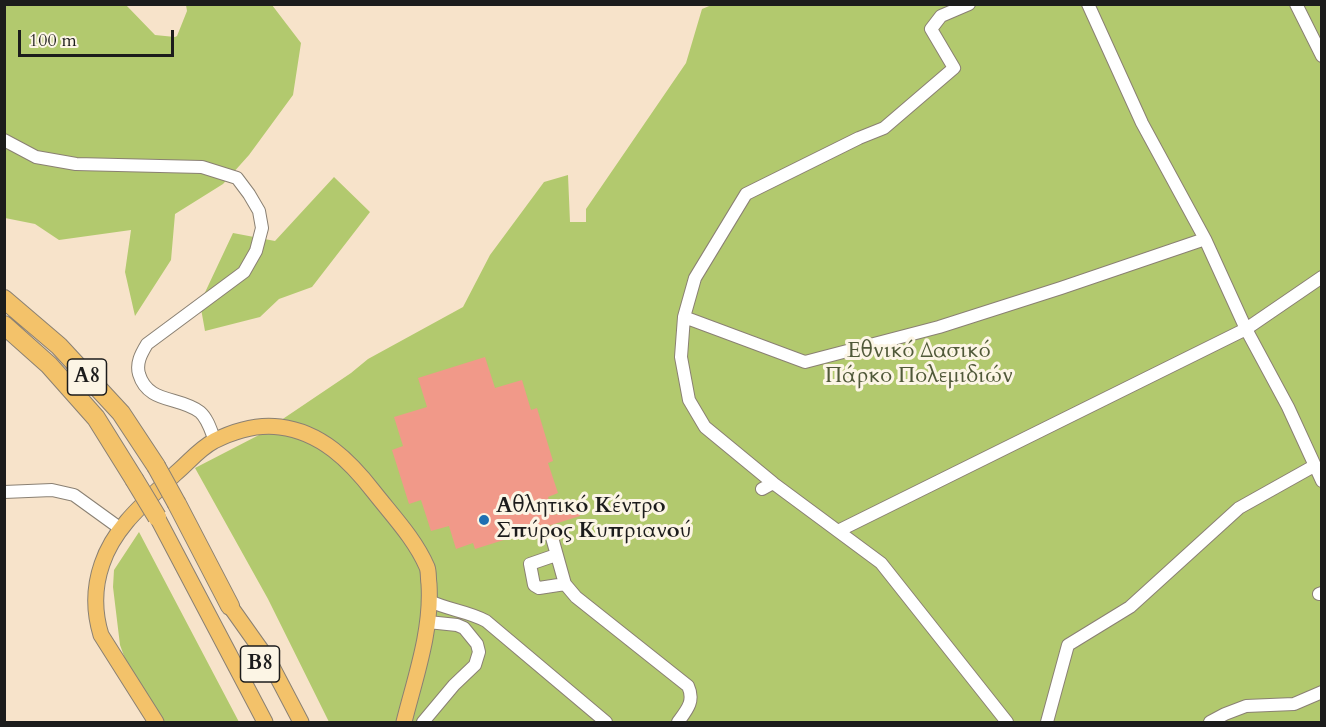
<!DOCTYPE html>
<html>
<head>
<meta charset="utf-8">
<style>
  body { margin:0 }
  #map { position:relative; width:1326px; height:727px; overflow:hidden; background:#f7e3ca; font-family:Cardo,serif }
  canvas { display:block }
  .frame { position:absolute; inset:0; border:6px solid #1c1c1c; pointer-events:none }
  .scale { position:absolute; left:18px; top:30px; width:156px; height:27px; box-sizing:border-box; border:3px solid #1c1c1c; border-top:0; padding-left:8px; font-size:18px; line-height:21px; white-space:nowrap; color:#1c1c1c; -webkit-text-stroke:4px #fcf5e5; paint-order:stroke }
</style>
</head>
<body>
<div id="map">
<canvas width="1326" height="727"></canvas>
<div class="frame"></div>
<div class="scale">100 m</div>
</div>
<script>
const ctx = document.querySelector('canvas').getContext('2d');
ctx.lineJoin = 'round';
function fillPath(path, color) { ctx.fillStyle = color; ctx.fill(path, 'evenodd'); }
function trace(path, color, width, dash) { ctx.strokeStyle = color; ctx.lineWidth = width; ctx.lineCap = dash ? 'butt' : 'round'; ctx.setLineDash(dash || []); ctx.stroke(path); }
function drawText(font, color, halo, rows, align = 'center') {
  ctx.font = font + ' Cardo,serif'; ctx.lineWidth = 6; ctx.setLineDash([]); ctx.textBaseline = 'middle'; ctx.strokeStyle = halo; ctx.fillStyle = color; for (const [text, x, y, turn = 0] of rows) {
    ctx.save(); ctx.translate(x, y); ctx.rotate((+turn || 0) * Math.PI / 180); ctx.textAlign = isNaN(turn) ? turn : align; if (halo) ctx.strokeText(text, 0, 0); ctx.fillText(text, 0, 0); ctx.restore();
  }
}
fillPath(new Path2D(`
  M714,4L1321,5V722H329L268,599L195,468L259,435L351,373L368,359L463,307L490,255L544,182L568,175L570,222H586V209L686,63L702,9Z
  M5,5H126L155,35L175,37L177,36L187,11L186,5H272L301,43L293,95L249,155L223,184L175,214L171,260L135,316L125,272L131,230L59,240L35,224L5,218Z
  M334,177L370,212L312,287L279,299L260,317L205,331L200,303L233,233L275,241Z
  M139,532L239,722H161L128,667L120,645L113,587L114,570Z`), '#b2c96e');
fillPath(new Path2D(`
  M485,357L495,388L522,380L531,410L537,408L553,461L548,463L558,493L548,497L554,515L577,507L580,516L475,549L473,543L456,549L449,526L431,531L421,500L409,504L392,450L403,446L394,417L427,407L418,378Z`), '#f19989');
const minor = new Path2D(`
  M1088,4L1142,123L1205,239L1246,329L1288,407L1322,481
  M1296,4L1322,56
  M4,140L36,157L76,164L202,167L237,178L249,194L259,211L262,228L256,251L244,272L147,344C141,354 136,363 139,374C148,404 179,396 200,412C208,419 211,431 215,441
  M684,317L695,278L746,194L859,138L884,128L954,68L931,29L941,16L969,4
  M773,483L705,427L689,400L681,357L684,317L805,362L939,327L1061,288L1205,239
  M762,489L773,483L881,563L1007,722
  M4,492L52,490L74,495L121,529
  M838,531L1246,329L1322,277
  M551,534L565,584L576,597L688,686C695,701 687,710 678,722
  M556,555L530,564L534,585L539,588L565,584
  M1319,594L1322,593
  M430,601C448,610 468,611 486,621L606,722
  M423,722L454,685L475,665L479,652L477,644L464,628L457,625L428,622
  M1047,722L1068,645L1130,607L1239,508L1314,466
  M1210,722L1225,714L1246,706L1294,704L1322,692`);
const major = new Path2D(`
  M157,517L265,722
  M230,606L269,661L301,722
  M156,722L101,635C94,612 94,587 102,564C115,525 148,500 176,473C189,462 199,449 214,441C234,431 258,424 280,427C321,432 350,461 374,492C392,515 415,539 427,567C429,572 428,579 429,584C432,631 415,678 404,722`);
const highway = new Path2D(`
  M4,299L59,346L121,413L156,466
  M4,325L49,365L96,418L134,479
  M177,504L230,606`);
trace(minor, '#8a8073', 14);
trace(major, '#8a8073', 17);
trace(highway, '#8a8073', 20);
trace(minor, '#fff', 12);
trace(major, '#f3c26a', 15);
trace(highway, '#f3c26a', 18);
const highwayBridge = new Path2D(`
  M156,466L177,504
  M134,479L157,517`);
trace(highwayBridge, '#8a8073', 20, []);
trace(highwayBridge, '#f3c26a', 18);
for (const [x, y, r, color] of [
  [484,520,6,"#1f6fb2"]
]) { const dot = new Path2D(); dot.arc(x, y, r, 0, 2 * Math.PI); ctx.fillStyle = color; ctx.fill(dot); trace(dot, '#fcf5e5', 2); }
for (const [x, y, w] of [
  [87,377,39],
  [260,664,39]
]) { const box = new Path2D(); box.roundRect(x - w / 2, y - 18, w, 36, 4.5); ctx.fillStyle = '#fcf5e5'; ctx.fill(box); trace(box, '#1c1c1c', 1.5); }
drawText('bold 21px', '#1c1c1c', null, [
  ["A8",87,377],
  ["B8",260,664]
]);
drawText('22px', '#505939', '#fcf5e5', [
  ["Εθνικό Δασικό",919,352],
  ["Πάρκο Πολεμιδιών",919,377]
]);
drawText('bold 22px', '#1c1c1c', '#fcf5e5', [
  ["Αθλητικό Κέντρο",496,507],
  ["Σπύρος Κυπριανού",496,532]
], 'left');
</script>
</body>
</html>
